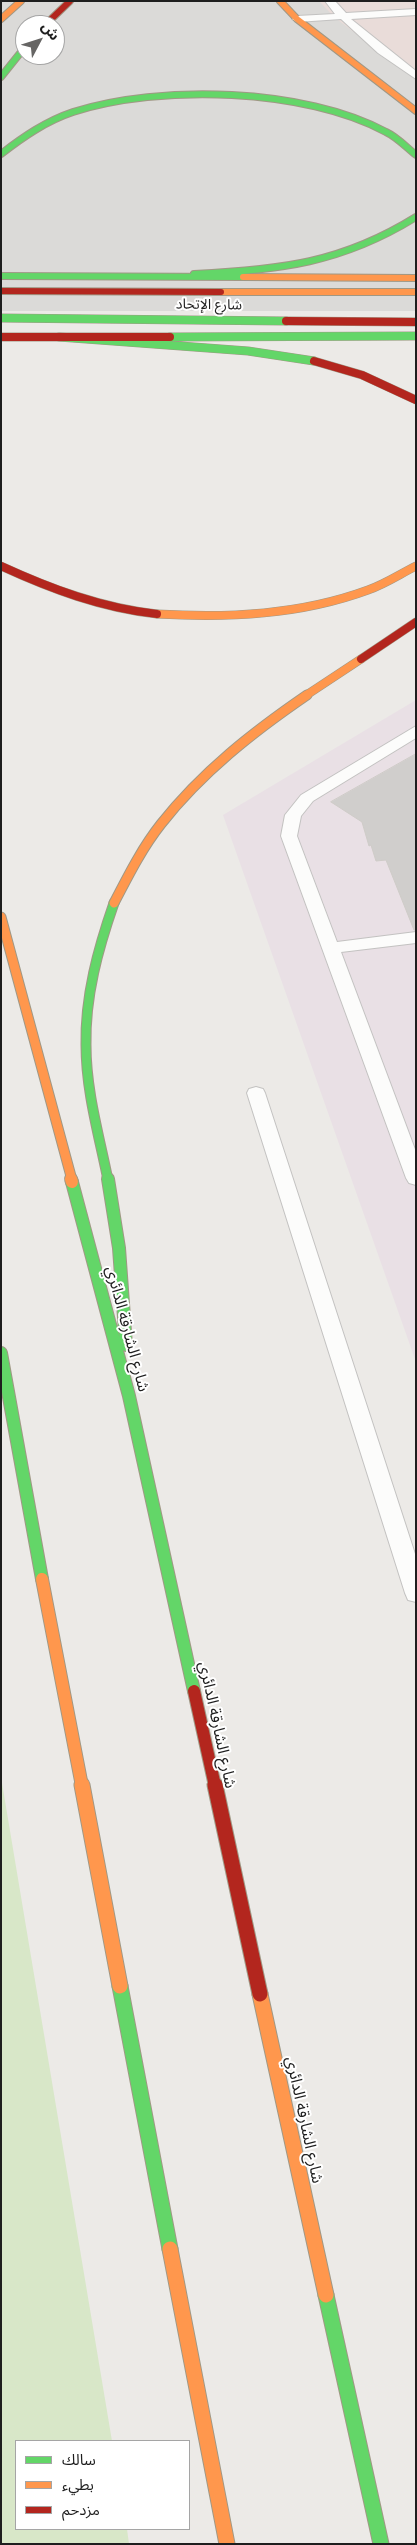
<!DOCTYPE html>
<html>
<head>
<meta charset="utf-8">
<style>
  body { margin:0 }
  #map { position:relative; width:417px; height:2545px; overflow:hidden; background:#eceae7; font-family:"Noto Sans","Noto Sans Arabic",sans-serif }
  canvas { display:block }
  .frame { position:absolute; inset:0; border:2px solid #1e1e1e; pointer-events:none }
  .legend { position:absolute; left:15px; top:2440px; width:175px; height:90px; box-sizing:border-box; background:#fff; border:1px solid #a5a5a5; margin:0; padding:6px 9px; list-style:none; font-size:15px; color:#1e1e1e }
  .legend li { display:flex; align-items:center; gap:10px; height:25px }
  .legend b { width:25px; border:1px solid #a5a5a5 }
  .north { position:absolute; left:15px; top:15px; width:50px; height:50px; box-sizing:border-box; background:#fff; border:1px solid #a5a5a5; border-radius:50%; rotate:50deg; font-size:14px; font-weight:700; line-height:20px; text-align:center; color:#1e1e1e }
  .north::after { content:''; display:block; margin:auto; width:18px; height:22px; background:#666564; clip-path:polygon(50% 0,100% 100%,50% 72%,0 100%) }
</style>
</head>
<body>
<div id="map">
<canvas width="417" height="2545"></canvas>
<div class="frame"></div>
<ul class="legend">
<li><b style="height:6px;background:#63d668"></b>سالك</li>
<li><b style="height:6px;background:#ff974d"></b>بطيء</li>
<li><b style="height:6px;background:#b3261e"></b>مزدحم</li>
</ul>
<div class="north">ش</div>
</div>
<script>
const ctx = document.querySelector('canvas').getContext('2d');
ctx.lineJoin = 'round';
function fillPath(path, color) { ctx.fillStyle = color; ctx.fill(path, 'evenodd'); }
function trace(path, color, width, dash) { ctx.strokeStyle = color; ctx.lineWidth = width; ctx.lineCap = dash ? 'butt' : 'round'; ctx.setLineDash(dash || []); ctx.stroke(path); }
function drawText(font, color, halo, rows, align = 'center') {
  ctx.font = font + ' "Noto Sans","Noto Sans Arabic",sans-serif'; ctx.lineWidth = 4; ctx.setLineDash([]); ctx.textBaseline = 'middle'; ctx.strokeStyle = halo; ctx.fillStyle = color; for (const [text, x, y, turn = 0] of rows) {
    ctx.save(); ctx.translate(x, y); ctx.rotate((+turn || 0) * Math.PI / 180); ctx.textAlign = isNaN(turn) ? turn : align; if (halo) ctx.strokeText(text, 0, 0); ctx.fillText(text, 0, 0); ctx.restore();
  }
}
fillPath(new Path2D(`
  M1,1H416V311H1ZM25,25H55V55H25Z`), '#dbdad8');
fillPath(new Path2D(`
  M319,1H416V80L334,17Z`), '#e9dcd9');
fillPath(new Path2D(`
  M416,700V1362L223,815Z`), '#e9e0e5');
fillPath(new Path2D(`
  M1,1777L112,2441H16V2529H127L129,2544H1Z`), '#d8e7c8');
const building = new Path2D(`
  M416,754V930H414L386,860L376,861L371,845L369,846L362,822L331,802Z`);
fillPath(building, '#d0cecc');
trace(building, '#cfccc8', 1);
const lane = new Path2D(`
  M325,1H335L346,13L416,9V15L351,19L416,71V79L378,53L341,19L297,22L292,19L297,16L335,14Z
  M416,726V738L313,801L301,816L297,836L337,942L416,932V943L341,952L416,1152V1185L409,1183L406,1178L281,836L285,815L301,795Z
  M256,1087L263,1089L265,1093L416,1557V1602L408,1600L405,1593L247,1093L249,1089Z`);
const fastFar4 = new Path2D(`
  M1,77L25,47
  M1,154C23,137 46,121 73,112C160,84 305,88 386,132C397,137 406,147 416,155
  M194,274C280,270 342,263 416,217
  M1,276L243,277`);
const fastFar3 = new Path2D(`
  M1,318L286,321
  M59,337L248,351L314,361
  M170,337L416,336`);
const fastFar2 = new Path2D(`
  M108,1180C99,1135 86,1091 86,1045C85,996 98,949 114,903`);
const fastFar1 = new Path2D(`
  M108,1179L119,1248L126,1345
  M72,1182L129,1396L194,1691
  M1,1353L42,1579`);
const fast = new Path2D(`
  M120,1986L170,2249
  M326,2295L381,2544`);
const slowFar4 = new Path2D(`
  M280,1L297,19L416,111
  M1,19L21,1
  M243,277L416,278
  M221,292H416`);
const slowFar3 = new Path2D(`
  M157,614C229,618 300,615 368,590C385,584 400,574 416,566
  M305,696L361,659`);
const slowFar2 = new Path2D(`
  M114,903C128,876 142,848 161,824C202,772 253,732 307,695
  M1,917L72,1180`);
const slowFar1 = new Path2D(`
  M71,1179L72,1182
  M42,1579L82,1786`);
const slow = new Path2D(`
  M82,1785L120,1986
  M260,1994L326,2295
  M170,2249L227,2544`);
const jamFar3 = new Path2D(`
  M45,25L70,1
  M1,291L221,292`);
const jamFar2 = new Path2D(`
  M286,321L416,322
  M1,337H170
  M314,361L362,375L416,400
  M1,566C51,589 102,608 157,614
  M361,659L416,622`);
const jamFar1 = new Path2D(`
  M194,1691L215,1786`);
const jam = new Path2D(`
  M215,1785L260,1994`);
trace(lane, '#c3c2c1', 2);
trace(fastFar4, '#a09885', 8);
trace(fastFar3, '#a09885', 9);
trace(fastFar2, '#a09885', 11);
trace(fastFar1, '#a09885', 14);
trace(fast, '#a09885', 17);
trace(slowFar4, '#a09885', 8);
trace(slowFar3, '#a09885', 9);
trace(slowFar2, '#a09885', 11);
trace(slowFar1, '#a09885', 14);
trace(slow, '#a09885', 17);
trace(jamFar3, '#a09885', 8);
trace(jamFar2, '#a09885', 9);
trace(jamFar1, '#a09885', 14);
trace(jam, '#a09885', 17);
fillPath(lane, '#fcfcfb');
trace(fastFar4, '#63d668', 6);
trace(fastFar3, '#63d668', 8);
trace(fastFar2, '#63d668', 9);
trace(fastFar1, '#63d668', 12);
trace(fast, '#63d668', 15);
trace(slowFar4, '#ff974d', 6);
trace(slowFar3, '#ff974d', 8);
trace(slowFar2, '#ff974d', 9);
trace(slowFar1, '#ff974d', 12);
trace(slow, '#ff974d', 15);
trace(jamFar3, '#b3261e', 6);
trace(jamFar2, '#b3261e', 8);
trace(jamFar1, '#b3261e', 12);
trace(jam, '#b3261e', 15);
drawText('14px', '#1e1e1e', '#fff', [
  ["شارع الإتحاد",209,305,1]
]);
drawText('16px', '#1e1e1e', '#fff', [
  ["شارع الشارقة الدائري",127,1329,75],
  ["شارع الشارقة الدائري",217,1725,78],
  ["شارع الشارقة الدائري",304,2120,78]
]);
</script>
</body>
</html>
